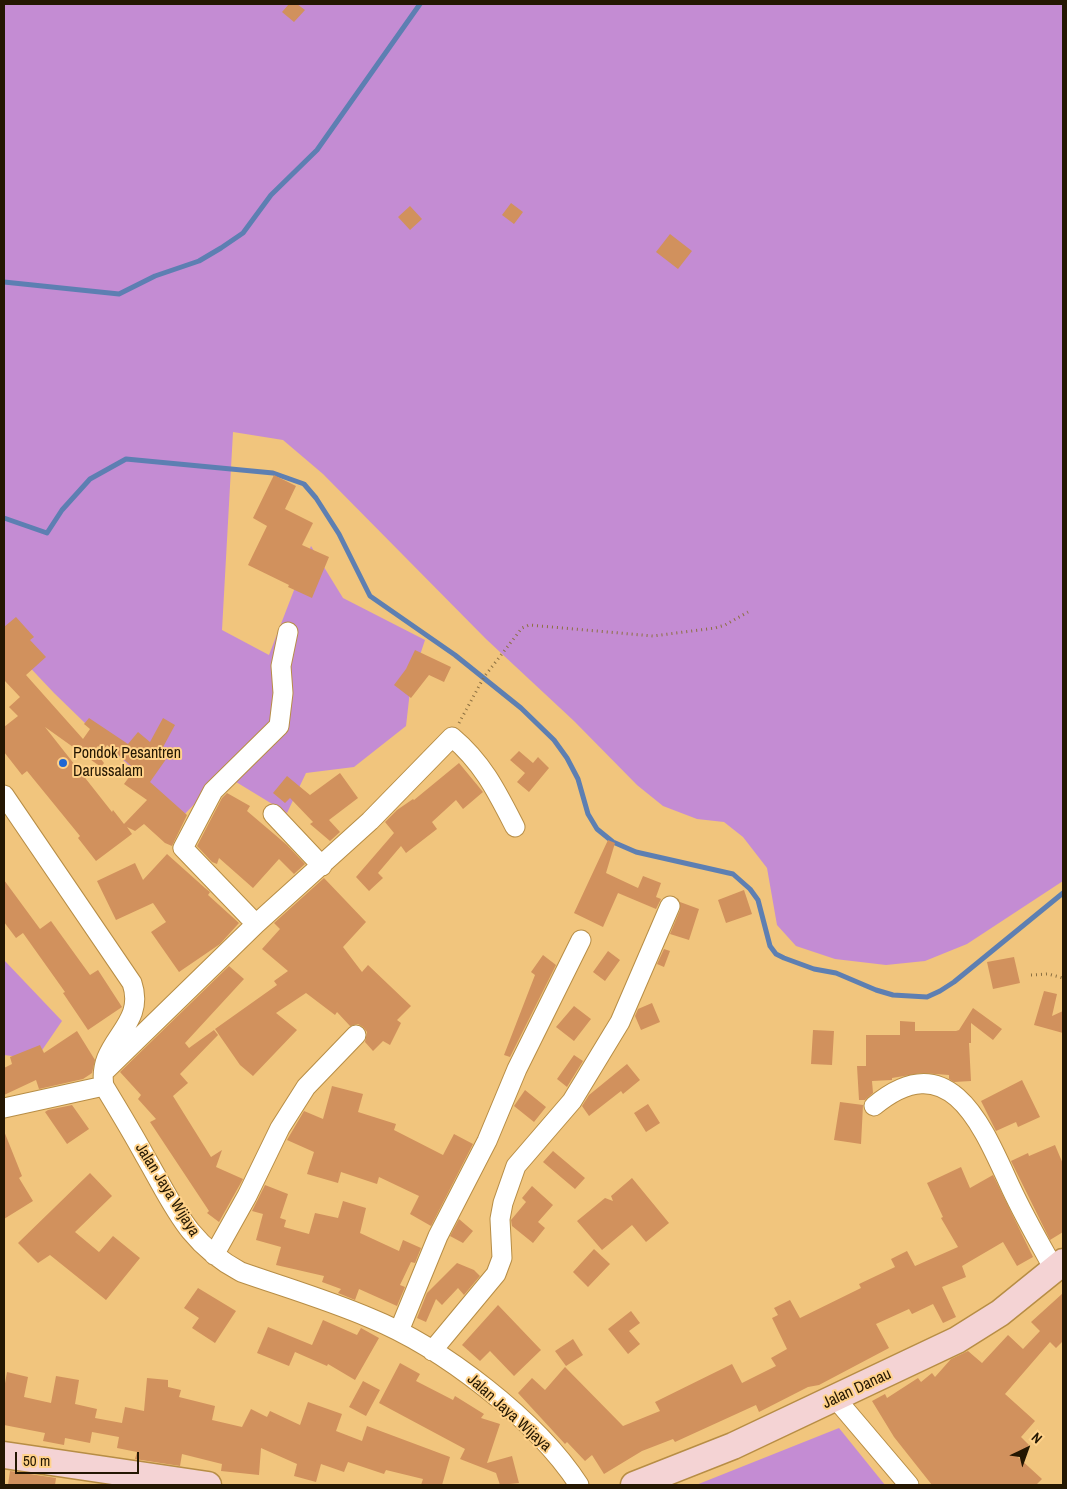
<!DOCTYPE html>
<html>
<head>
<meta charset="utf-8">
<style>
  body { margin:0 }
  #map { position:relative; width:1067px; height:1489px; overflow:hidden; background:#f1c57d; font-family:"Archivo Narrow",sans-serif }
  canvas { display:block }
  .frame { position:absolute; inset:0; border:5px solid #241702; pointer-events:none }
  .north { position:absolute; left:1002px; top:1424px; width:50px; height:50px; -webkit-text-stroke:4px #ffd28a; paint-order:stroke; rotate:42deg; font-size:14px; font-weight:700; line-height:20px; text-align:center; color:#241702 }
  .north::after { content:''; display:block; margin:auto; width:18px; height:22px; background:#241702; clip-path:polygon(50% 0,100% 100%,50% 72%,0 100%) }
  .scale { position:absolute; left:15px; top:1452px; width:124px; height:22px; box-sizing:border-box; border:2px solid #241702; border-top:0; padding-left:6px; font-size:15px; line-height:18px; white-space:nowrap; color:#241702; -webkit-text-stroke:4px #ffd28a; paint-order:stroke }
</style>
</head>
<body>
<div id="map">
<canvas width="1067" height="1489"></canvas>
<div class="frame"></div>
<div class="north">N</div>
<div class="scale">50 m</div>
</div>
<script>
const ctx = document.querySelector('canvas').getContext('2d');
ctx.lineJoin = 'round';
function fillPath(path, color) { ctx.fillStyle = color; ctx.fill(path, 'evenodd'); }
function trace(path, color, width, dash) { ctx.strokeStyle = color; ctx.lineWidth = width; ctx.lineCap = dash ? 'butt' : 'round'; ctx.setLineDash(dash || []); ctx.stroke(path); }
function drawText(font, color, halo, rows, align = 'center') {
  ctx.font = font + ' "Archivo Narrow",sans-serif'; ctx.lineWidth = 4; ctx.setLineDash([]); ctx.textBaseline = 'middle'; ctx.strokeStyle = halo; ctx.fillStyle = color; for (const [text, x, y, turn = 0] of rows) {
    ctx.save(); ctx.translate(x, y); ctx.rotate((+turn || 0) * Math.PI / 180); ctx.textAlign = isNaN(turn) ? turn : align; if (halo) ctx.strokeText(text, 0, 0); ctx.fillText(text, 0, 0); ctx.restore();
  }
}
fillPath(new Path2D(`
  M4,4H1063V881L967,944L925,961L886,965L835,959L796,946L777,925L767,868L743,837L724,822L697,819L663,806L637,785L574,721L486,639L323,474L283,440L233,432L222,630L269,655L311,546L343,598L425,640L411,682L406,726L354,767L306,773L287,813L223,774L182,817L54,693L4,640Z
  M4,960L62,1021L36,1059L4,1055Z
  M839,1428L885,1485H696Z`), '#c48cd3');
trace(new Path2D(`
  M4,282L119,294L155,276L199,261L221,248L243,233L271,195L317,150L420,4
  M4,518L47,533L62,510L90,479L126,459L273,473L304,484L316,498L339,534L370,596L455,655L521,708L554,740L567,758L578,779L588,814L597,829L613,842L636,852L733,874L750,889L758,900L770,946L776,954L784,958L814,969L836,973L876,990L893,995L927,997L940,991L954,982L1063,893`), '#5d7fb2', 5);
fillPath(new Path2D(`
  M289,4H297L305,10L294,22L282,12Z
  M511,203L523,212L514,224L502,215Z
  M410,206L422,219L410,230L398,217Z
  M670,234L692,251L678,269L656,252Z
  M274,475L296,486L285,509L313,523L302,545L329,557L312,598L288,587L289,585L248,565L267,526L253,518Z
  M16,617L34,637L30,640L46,657L26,675L83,739L90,729L84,724L89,718L128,744L138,732L150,742L163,718L175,725L162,749L169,755L150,782L187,815L172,846L165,843L144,824L135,831L127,827L132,834L96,861L78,838L80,836L27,771L22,775L4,752V727L18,716L9,707L20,697L4,680V627ZM45,727L101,767L104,763L94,750L98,746L104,750L107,745L135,769L124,784L147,800L124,824L113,810L112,812Z
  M415,650L451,667L444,682L429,675L411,698L394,685L406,669Z
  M519,751L533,763L538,757L549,768L529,792L517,782L525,773L510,760Z
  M459,763L483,792L463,809L456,800L432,822L437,829L406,853L401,846L378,873L383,878L369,891L356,877L394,833L385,822L397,810L413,799L414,800Z
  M340,773L358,798L329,820L340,832L330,841L310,824L313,822L290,798L285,803L273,793L287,776L310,795Z
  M227,793L250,806L247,811L287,845L305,864L294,874L279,859L253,888L219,858L217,864L212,862L197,846L222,798Z
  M608,840L615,843L606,873L638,888L643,876L661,883L656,897L661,899L656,909L618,893L603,927L574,913Z
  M167,854L205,888L210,892L208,895L239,923L220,944L179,972L151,932L166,922L153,903L116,920L97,881L135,863L143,880Z
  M324,878L366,922L343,947L362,972L368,965L411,1006L397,1020L401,1023L390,1045L383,1041L373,1051L365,1042L367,1032L363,1027L358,1024L350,1026L337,1012L335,1015L306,993L276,1013L297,1030L253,1076L240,1065L215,1029L277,985L274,981L288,971L262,949L280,929L274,923Z
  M4,880L40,929L51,921L90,975L98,970L122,1007L88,1030L63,993L65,992L23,933L16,938L4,922Z
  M744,890L752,914L726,923L718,900Z
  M680,902L699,909L689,940L670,934L680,910Z
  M664,949L670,951L664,967L657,964Z
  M608,951L620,960L605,981L593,972Z
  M543,955L556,965L510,1057L504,1055L535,975L531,972Z
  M1014,957L1020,983L993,989L987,962Z
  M229,966L244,979L185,1043L189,1048L214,1030L218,1035L180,1074L188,1083L173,1096L211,1157L222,1150L216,1167L243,1179L219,1222L207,1213L209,1211L150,1122L156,1119L138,1099L141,1095L120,1072Z
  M1044,991L1057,994L1052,1016L1063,1011V1033L1034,1025Z
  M652,1003L660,1022L641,1030L635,1016L638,1009Z
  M574,1006L591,1019L574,1041L556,1027Z
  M973,1008L1002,1029L993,1040L971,1023V1043H969L971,1081L954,1082L949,1079V1075L922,1073L892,1078V1080L872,1081L873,1093L865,1100H859L857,1066H866V1035H900V1021L915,1022V1031H956L959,1030Z
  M813,1030L834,1031L832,1065L811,1064Z
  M77,1031L95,1060L92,1073L83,1079L39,1089L36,1080L4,1095V1068L12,1064L10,1057L40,1045L44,1053Z
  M574,1055L583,1061L567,1087L557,1079Z
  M627,1064L640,1080L623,1094L621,1091L589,1116L582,1106L589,1095Z
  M1022,1080L1040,1117L1018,1127L1016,1122L996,1131L981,1101Z
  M332,1086L363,1094L358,1112L396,1124L394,1130L443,1155L454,1134L473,1144L431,1226L410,1214L419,1196L379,1177L377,1184L341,1172L338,1183L307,1174L314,1152L287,1140L304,1111L323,1119Z
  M525,1090L546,1107L534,1122L514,1106Z
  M840,1102L863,1105L861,1144L834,1140Z
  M648,1104L660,1123L646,1132L634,1113Z
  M72,1105L89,1129L67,1144L45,1112L48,1110Z
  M4,1131L22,1176L19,1178L33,1201L4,1219Z
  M1055,1145L1063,1164V1232L1050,1240L1011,1161L1028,1153L1029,1156Z
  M553,1151L585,1178L575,1189L543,1162Z
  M961,1167L970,1188L993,1175L1033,1257L1017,1266L1003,1242L962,1266L966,1277L942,1287L956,1317L943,1323L933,1304L912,1314L909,1309L876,1324L889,1348L819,1385L808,1387L759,1412L756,1405L675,1442L673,1439L642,1451L604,1474L592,1455L585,1461L567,1442L565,1444L518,1393L532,1378L545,1390L565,1367L623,1426L660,1411L655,1402L732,1364L742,1383L776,1366L771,1358L787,1349L772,1318L778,1315L774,1308L790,1300L800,1318L861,1288L859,1284L895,1267L891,1259L907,1251L915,1266L958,1247L941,1218L943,1217L927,1183Z
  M90,1173L112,1196L75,1232L99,1252L113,1236L140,1258L106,1300L50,1255L38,1263L18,1243Z
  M632,1178L669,1223L646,1242L632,1225L602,1250L577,1221L605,1198L613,1201L611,1196Z
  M265,1185L288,1194L280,1218L286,1220L284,1227L309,1234L315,1213L338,1218L343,1201L366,1208L360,1233L399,1251L403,1240L421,1248L415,1263L411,1262L400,1285L405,1287L397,1306L359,1289L355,1300L338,1293L341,1289L322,1282L324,1276L276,1265L281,1247L256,1240L263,1214L252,1211Z
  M532,1186L553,1205L538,1222L545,1228L533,1243L512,1226L511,1220L526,1202L522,1198Z
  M459,1219L473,1231L463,1243L450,1236Z
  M594,1249L610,1264L588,1287L573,1272Z
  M457,1263L474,1270L480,1276L464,1295L458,1288L442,1305L436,1299L426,1322L417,1318L427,1293Z
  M198,1288L236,1311L215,1343L192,1328L199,1318L184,1308Z
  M1063,1293V1341L1056,1348L1050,1342L1005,1394L1035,1421L1021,1437L1029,1445L1018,1457L1042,1479L1036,1485H932L894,1437L872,1401L885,1394L887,1398L918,1378L921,1382L932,1373L935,1377L951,1359L968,1351L982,1363L1008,1335L1023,1349L1040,1331L1031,1322Z
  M498,1305L541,1350L514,1376L490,1351L480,1361L462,1345Z
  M631,1311L640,1323L629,1331L640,1344L628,1354L608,1329Z
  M323,1320L357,1335L361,1328L379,1338L355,1380L328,1364L327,1366L295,1352L289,1366L257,1353L268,1327L312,1345Z
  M573,1339L583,1355L566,1366L555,1351Z
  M400,1363L420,1374L416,1381L453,1400L455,1396L484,1414L481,1418L500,1424L487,1463L512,1456L519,1483L500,1485L496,1473L460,1459L465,1449L379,1403Z
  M7,1372L28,1377L24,1397L51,1403L56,1376L79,1380L75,1404L97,1409L95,1418L122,1423L125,1407L144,1411L147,1378L168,1380V1387L181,1390L179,1397L215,1406L212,1420L242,1427L251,1409L267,1417L270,1411L300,1425L308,1402L342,1414L336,1431L362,1441L367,1426L450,1457L442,1485H421L423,1479L386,1470L384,1474L348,1462L344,1472L321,1464L316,1482L294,1476L297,1464L261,1448L259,1475L221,1471L222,1464L182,1454L180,1466L135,1459L137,1452L117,1448L119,1437L92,1432L90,1443L65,1438L64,1445L43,1441L45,1433L4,1425V1389Z
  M363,1381L380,1390L366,1416L349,1407Z
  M10,1471L56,1478L55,1485H8Z`), '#d1915d');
const street = new Path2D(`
  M4,795L132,983C147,1027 96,1041 104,1086C118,1109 132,1132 145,1156C174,1206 187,1243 241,1272C284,1287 328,1300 370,1318C442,1347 537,1420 579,1485
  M273,814L322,866
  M256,924L183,848L213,791L279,726L283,693L281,666L288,632
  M105,1071L256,924L370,821L452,737C483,763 497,792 515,827
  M874,1106C951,1042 984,1130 1011,1188C1024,1216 1039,1242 1054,1269
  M4,1108L104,1086
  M214,1255L247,1196L280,1128L306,1087L356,1035
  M399,1331L438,1236L487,1141L517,1069L581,940
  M432,1351L496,1274L502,1258L500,1219L503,1203L516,1166L572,1101L620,1022L670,906
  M836,1399L909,1485`);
const secondary = new Path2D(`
  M4,1455L208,1485
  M634,1485L733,1446L957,1340L1000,1313L1063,1262`);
trace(street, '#b78d45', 21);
trace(secondary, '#b78d45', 29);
trace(new Path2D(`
  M459,723L484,677L522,628L529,625L653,636L715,628L725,625L748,612
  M1031,975L1048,974L1063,978`), '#8b6f40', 3, [1, 4]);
trace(street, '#fff', 19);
trace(secondary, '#f4d3d4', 26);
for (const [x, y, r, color] of [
  [63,763,5,"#1f67d3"]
]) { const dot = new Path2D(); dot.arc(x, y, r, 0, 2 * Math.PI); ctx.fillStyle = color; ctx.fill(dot); trace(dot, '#ffd28a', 2); }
drawText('16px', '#241702', '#ffd28a', [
  ["Pondok Pesantren",73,754],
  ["Darussalam",73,772]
], 'left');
drawText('16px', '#241702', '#ffd28a', [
  ["Jalan Jaya Wijaya",167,1190,58],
  ["Jalan Danau",857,1389,-25],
  ["Jalan Jaya Wijaya",509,1413,42]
]);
</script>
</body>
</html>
